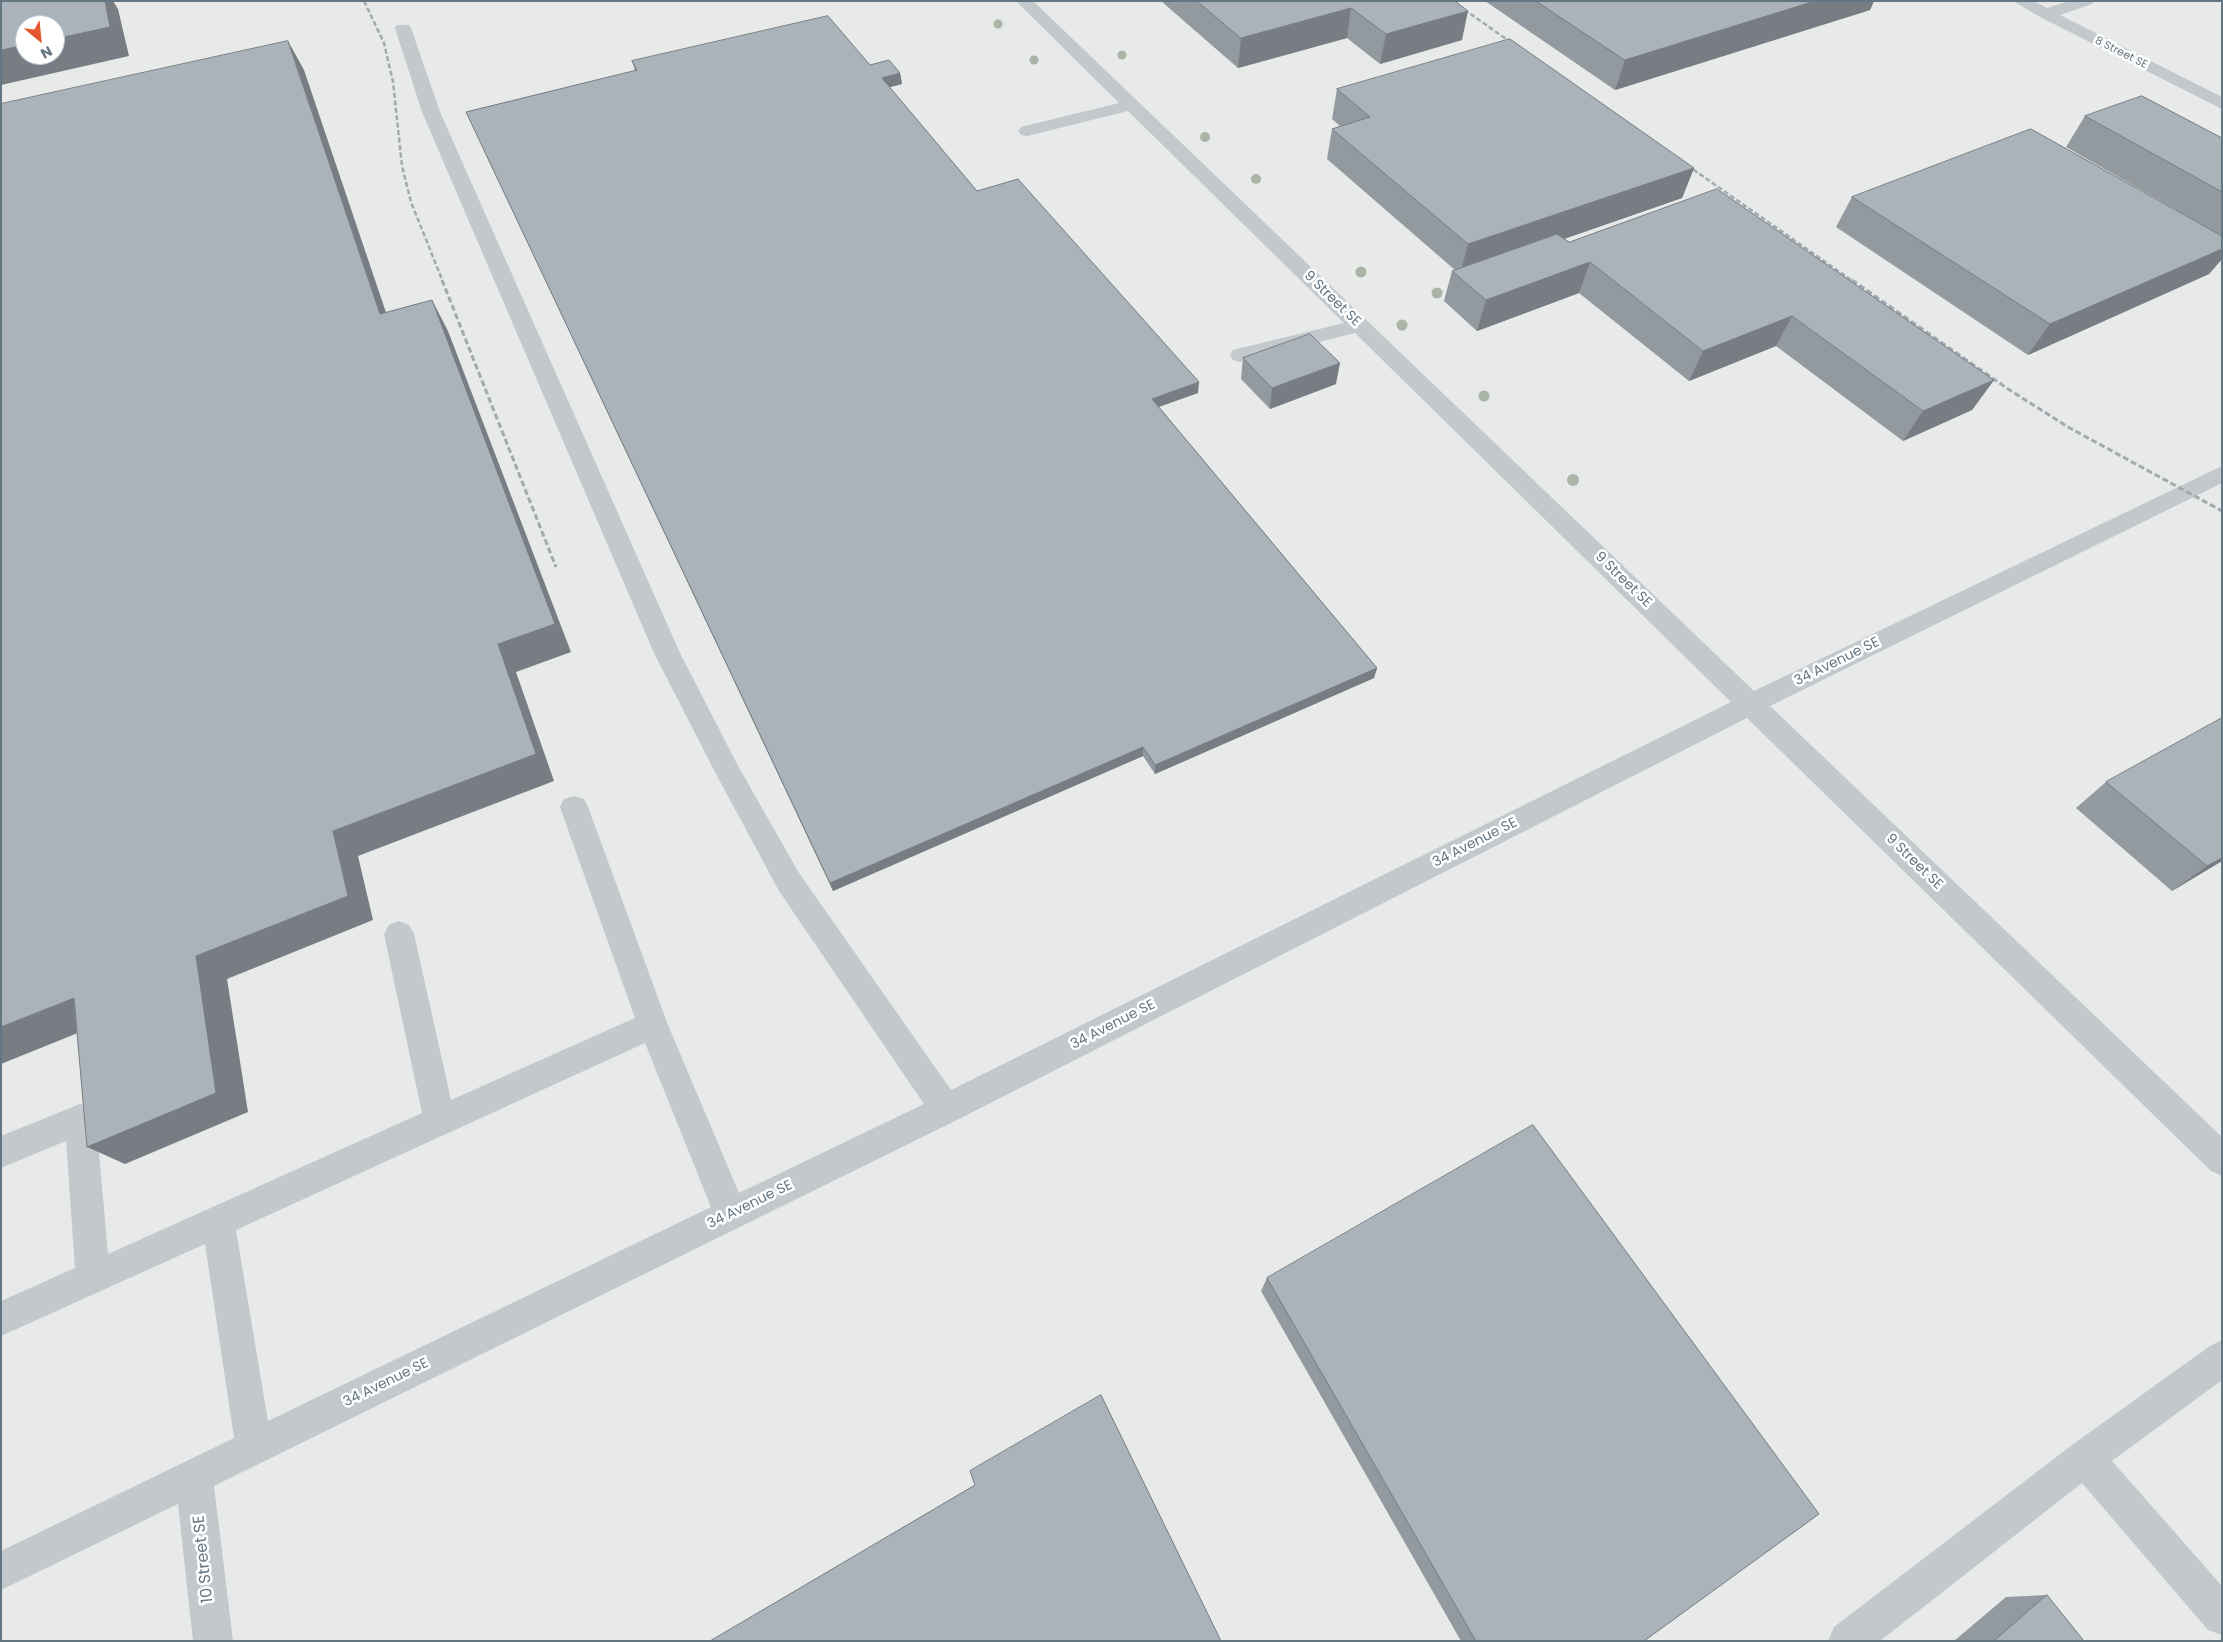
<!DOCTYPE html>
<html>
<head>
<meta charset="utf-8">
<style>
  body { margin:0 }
  #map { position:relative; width:2223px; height:1642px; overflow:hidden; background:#fafaf8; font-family:Poppins,sans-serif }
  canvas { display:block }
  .frame { position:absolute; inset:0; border:2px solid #657683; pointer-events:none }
  .north { position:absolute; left:15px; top:15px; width:50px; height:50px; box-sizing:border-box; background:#fff; border:1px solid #c1c8cd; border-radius:50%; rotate:152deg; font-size:14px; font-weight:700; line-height:20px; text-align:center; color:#657683 }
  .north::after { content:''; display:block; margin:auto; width:18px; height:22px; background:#e4572e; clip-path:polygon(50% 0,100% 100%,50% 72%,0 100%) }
</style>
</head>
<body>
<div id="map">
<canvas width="2223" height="1642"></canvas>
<div class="frame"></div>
<div class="north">N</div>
</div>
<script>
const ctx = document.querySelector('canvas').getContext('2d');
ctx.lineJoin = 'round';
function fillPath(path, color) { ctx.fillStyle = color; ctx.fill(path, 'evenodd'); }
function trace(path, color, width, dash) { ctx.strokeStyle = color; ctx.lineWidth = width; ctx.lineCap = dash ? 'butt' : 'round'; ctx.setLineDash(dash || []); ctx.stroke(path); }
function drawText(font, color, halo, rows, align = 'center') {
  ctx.font = font + ' Poppins,sans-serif'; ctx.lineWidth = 5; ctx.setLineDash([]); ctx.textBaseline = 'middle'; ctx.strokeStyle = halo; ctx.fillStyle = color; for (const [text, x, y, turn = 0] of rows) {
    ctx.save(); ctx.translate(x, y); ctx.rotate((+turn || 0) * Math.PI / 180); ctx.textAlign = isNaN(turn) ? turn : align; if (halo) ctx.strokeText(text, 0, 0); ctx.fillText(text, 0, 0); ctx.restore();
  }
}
fillPath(new Path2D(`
  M1,1H2222V1641H1ZM25,25H55V55H25Z`), '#e8e9e9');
fillPath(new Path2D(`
  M1016,1H1033L1754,691L2222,466V483L1770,706L2222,1137V1176L2211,1171L1747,718L957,1120L214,1486L233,1641H193L178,1504L1,1590V1551L234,1438L205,1244L1,1336V1301L75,1268L66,1141L1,1168V1136L80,1104L91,1108L96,1119L108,1254L422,1113L384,934L389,925L399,921L409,925L414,934L451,1100L635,1018L560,807L564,799L574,796L584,799L588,807L668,1025L739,1193L924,1104L779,891L715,772L654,653L422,112L395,28L397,25H409L411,28L440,112L680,653L737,764L799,873L951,1090L1731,702L1355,333L1240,362L1233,360L1230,355L1233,350L1344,323L1128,111L1027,136L1021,135L1018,131L1021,127L1119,103ZM645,1043L711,1207L268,1421L236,1230Z
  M2013,1H2034L2047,8L2069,1H2094L2092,4L2060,15L2222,97V109L2040,17Z
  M2222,1340V1380L2112,1461L2222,1586V1635L2208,1630L2082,1483L1880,1641H1828L1834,1627L2072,1445L2210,1346Z`), '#c3c8cc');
trace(new Path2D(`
  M364,1L384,43L393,82L402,166L411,202L443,282
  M1452,1L1519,48
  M1681,161L1854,282`), '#a2aab0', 2.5, [5, 2.5]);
trace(new Path2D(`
  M442,280L556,567
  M1852,280L2008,389L2068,427L2222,511`), '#a2aab0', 3, [6, 3]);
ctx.fillStyle = '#aab4a7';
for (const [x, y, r] of [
  [998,24,4.5],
  [1122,55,4.5],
  [1034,60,4.5],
  [1205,137,5],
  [1256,179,5],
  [1361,272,5.5],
  [1437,293,5.5],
  [1402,325,5.5],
  [1484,396,5.5],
  [1573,480,6]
]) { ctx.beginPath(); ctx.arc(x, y, r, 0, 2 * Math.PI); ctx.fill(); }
fillPath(new Path2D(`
  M1161,1H1455L1462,40L1380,64L1347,38L1238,68Z
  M1485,1H1874L1870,10L1615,90Z
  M632,61L870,65L900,73L902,84L889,87L977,191L1198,393L1159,407L1377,668L1374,678L1155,774L1143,756L833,891L466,112L635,71Z
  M1337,89L1694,168L1682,198L1564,239L1569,242L1994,380L1972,410L1903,441L1776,346L1689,381L1579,293L1477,331L1444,301L1452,271L1455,270L1327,159L1332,129L1340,126L1332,119Z
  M2085,116L2222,138V236L2066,147Z
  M1852,197L2222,236V259L2209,274L2028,355L1836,227Z
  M1243,358L1336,384L1270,409L1241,379Z
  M2106,782L2222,861L2172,891L2076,808Z
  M1267,1278L1644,1641H1461L1261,1291Z
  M2047,1595L2084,1641H1954L2006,1597Z`), '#929a9f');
fillPath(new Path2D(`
  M105,1H113L118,9L129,56L1,85V50L25,45V55H55V39Z
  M1815,1H1874L1870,10L1615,90L1625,60Z
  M1351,8L1347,38L1238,68L1241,38Z
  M1468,11L1462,40L1380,64L1386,34Z
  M288,41L304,70L397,345L380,314Z
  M900,73L902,84L883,89L882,78Z
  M1694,168L1682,198L1460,275L1468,244Z
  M2222,249V259L2209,274L2028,355L2050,324Z
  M1590,262L1579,293L1477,331L1486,300Z
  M432,300L448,331L571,652L516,672L554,781L358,856L373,920L227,979L248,1112L125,1164L87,1147L196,956L333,831L498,644Z
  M1792,316L1776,346L1689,381L1703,351Z
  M1340,363L1336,384L1270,409L1272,388Z
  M1994,380L1972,410L1903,441L1923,411Z
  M1199,382L1198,393L1152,409V399Z
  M1377,668L1374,678L1155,774V765Z
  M1143,747V756L833,891L830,883Z
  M2222,858V861L2172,891L2207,866Z
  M74,998L110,1020L1,1064V1027Z`), '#777d82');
const building = new Path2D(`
  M1,1H105L110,27L55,39V25H25V45L1,50Z
  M1197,1H1455L1468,11L1386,34L1351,8L1241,38Z
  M1536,1H1815L1625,60Z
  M828,16L870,65L889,60L900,73L882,78L977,191L1018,179L1199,382L1152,399L1377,668L1155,765L1143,747L830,883L466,112L637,70L632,61Z
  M1510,39L1694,168L1468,244L1332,129L1370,117L1337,89Z
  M288,41L380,314L432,300L555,624L498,644L536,754L333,831L348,896L196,956L216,1093L87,1147L74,998L1,1027V104Z
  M2142,96L2222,138V192L2085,116Z
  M2031,129L2222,236V249L2050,324L1852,197Z
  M1717,189L1994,380L1923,411L1792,316L1703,351L1590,262L1486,300L1452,271L1557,234L1569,242Z
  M1310,334L1340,363L1272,388L1243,358Z
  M2222,718V858L2207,866L2106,782Z
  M1533,1125L1819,1514L1644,1641H1476L1267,1278Z
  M1101,1395L1221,1641H710L975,1485L970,1471Z
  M2047,1595L2084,1641H1994Z`);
fillPath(building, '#aab3b9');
trace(building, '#777d82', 1);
drawText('11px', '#657683', '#fff', [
  ["8 Street SE",2121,53,27]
]);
drawText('14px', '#657683', '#fff', [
  ["9 Street SE",1332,299,44],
  ["9 Street SE",1623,580,44],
  ["34 Avenue SE",1837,662,-26],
  ["34 Avenue SE",1475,843,-27],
  ["9 Street SE",1914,862,44],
  ["34 Avenue SE",1113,1025,-27],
  ["34 Avenue SE",750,1205,-26],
  ["34 Avenue SE",386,1383,-26]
]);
drawText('16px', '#657683', '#fff', [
  ["10 Street SE",204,1559,-96]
]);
</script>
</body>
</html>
